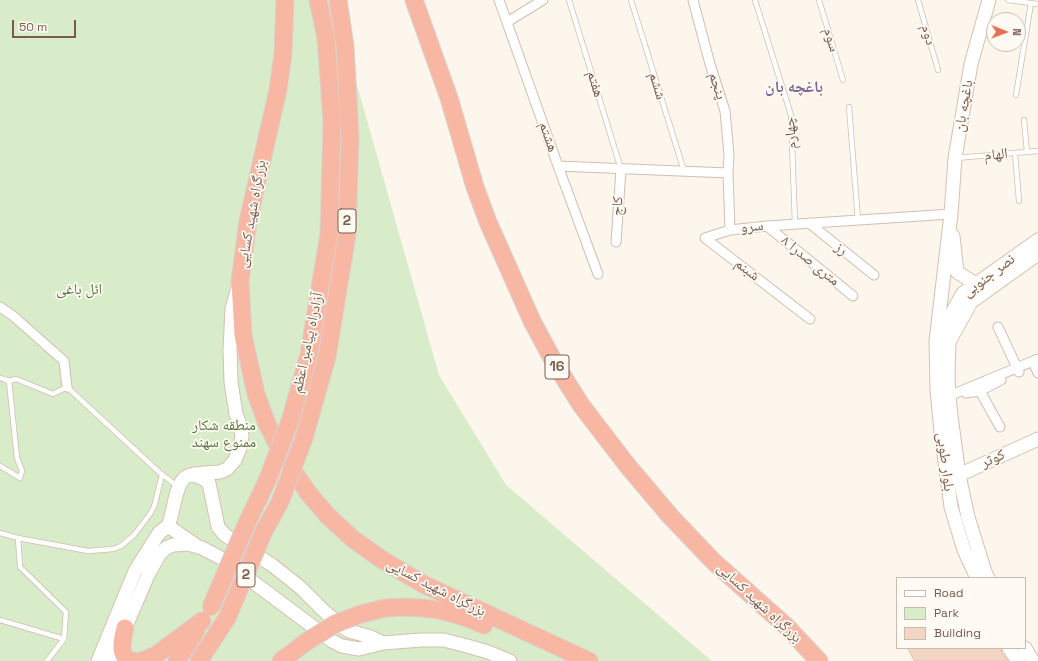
<!DOCTYPE html>
<html>
<head>
<meta charset="utf-8">
<style>
  body { margin:0 }
  #map { position:relative; width:1038px; height:661px; overflow:hidden; background:#fdf6ec; font-family:"Space Grotesk",sans-serif }
  canvas { display:block }
  .legend { position:absolute; left:896px; top:577px; width:130px; height:72px; box-sizing:border-box; background:#fffaf3; border:1px solid #cabbb1; margin:0; padding:5px 7px; list-style:none; font-size:12px; color:#7a5c4d }
  .legend li { display:flex; align-items:center; gap:8px; height:20px }
  .legend b { width:20px; border:1px solid #cabbb1 }
  .north { position:absolute; left:986px; top:12px; width:40px; height:40px; box-sizing:border-box; background:#fffaf3; border:1px solid #cabbb1; border-radius:50%; rotate:91deg; font-size:11px; font-weight:700; line-height:16px; text-align:center; color:#7a5c4d }
  .north::after { content:''; display:block; margin:auto; width:14px; height:18px; background:#e76f51; clip-path:polygon(50% 0,100% 100%,50% 72%,0 100%) }
  .scale { position:absolute; left:12px; top:20px; width:64px; height:18px; box-sizing:border-box; border:2px solid #7a5c4d; border-top:0; padding-left:5px; font-size:12px; line-height:14px; white-space:nowrap; color:#7a5c4d; -webkit-text-stroke:3px #fffaf3; paint-order:stroke }
</style>
</head>
<body>
<div id="map">
<canvas width="1038" height="661"></canvas>
<ul class="legend">
<li><b style="height:5px;background:#fff"></b>Road</li>
<li><b style="height:11px;background:#d8ecc9"></b>Park</li>
<li><b style="height:11px;background:#f3d5c3"></b>Building</li>
</ul>
<div class="north">N</div>
<div class="scale">50 m</div>
</div>
<script>
const ctx = document.querySelector('canvas').getContext('2d');
ctx.lineJoin = 'round';
function fillPath(path, color) { ctx.fillStyle = color; ctx.fill(path, 'evenodd'); }
function trace(path, color, width, dash) { ctx.strokeStyle = color; ctx.lineWidth = width; ctx.lineCap = dash ? 'butt' : 'round'; ctx.setLineDash(dash || []); ctx.stroke(path); }
function drawText(font, color, halo, rows, align = 'center') {
  ctx.font = font + ' "Space Grotesk","Noto Naskh Arabic",sans-serif'; ctx.lineWidth = 3.5; ctx.setLineDash([]); ctx.textBaseline = 'middle'; ctx.strokeStyle = halo; ctx.fillStyle = color; for (const [text, x, y, turn = 0] of rows) {
    ctx.save(); ctx.translate(x, y); ctx.rotate((+turn || 0) * Math.PI / 180); ctx.textAlign = isNaN(turn) ? turn : align; if (halo) ctx.strokeText(text, 0, 0); ctx.fillText(text, 0, 0); ctx.restore();
  }
}
fillPath(new Path2D(`
  M0,0H333L439,375L506,485L712,661H0Z`), '#d8ecc9');
const building = new Path2D(`
  M908,648H1001L1002,653L1008,661H915Z`);
fillPath(building, '#f3d5c3');
trace(building, '#e6bba3', 1);
const lane = new Path2D(`
  M569,0L621,169
  M631,0L684,171
  M755,0L791,115L795,224
  M819,0L843,80
  M918,0L938,70
  M1008,0L1038,4
  M1016,95L1031,3
  M849,107L858,220
  M1024,120L1027,152
  M1015,153L1019,201
  M956,158L1038,151
  M0,378L9,381
  M0,466L20,478L22,471L17,458L9,381L16,379L53,394L67,387L159,472L177,486
  M0,533L18,538L88,551L113,549L121,546L134,535L150,514L154,507L162,475
  M18,538L20,567L66,612L64,639L47,661
  M0,620L64,639`);
const street = new Path2D(`
  M499,0L558,166L598,274
  M693,0L710,64L725,111L729,155L728,173
  M507,22L543,0
  M558,166L728,173L730,230L767,226L951,214
  M809,223L874,275
  M767,226L853,296
  M730,230L705,238L810,319
  M616,242L621,169
  M0,307L12,315L64,361L67,387
  M998,327L1019,372
  M1034,364L1038,373
  M980,391L1000,427
  M966,393L980,391L1001,380
  M949,396L1038,359`);
const secondary = new Path2D(`
  M953,236L957,272L976,284
  M939,336L963,293L1038,240
  M194,474L205,473L220,472L227,469L235,460L240,448L242,436L240,425L236,414L231,382L230,349L232,309L237,291
  M952,476L959,475L1038,439
  M197,546L168,526C177,506 174,456 209,483L218,527L225,535L272,565L301,588L325,612L343,627L349,631L371,637L383,643
  M977,578L964,550L951,507L941,432L937,390L936,341L951,214L955,158L971,64L989,0
  M988,578L985,572L968,517L959,475L951,416L949,396L948,376L949,342L971,302L1038,254
  M1009,648L1018,661
  M1025,648L1033,661
  M98,661L135,571L159,533L168,526
  M111,661L148,575L159,555L166,548L173,545L188,544L202,548L221,558L332,641L342,646L359,649L383,643L421,640H444L467,646L488,652L510,661`);
const highway = new Path2D(`
  M285,0L283,54L278,90L248,221L240,281L243,335L256,394L267,424L281,451L294,472L309,494L328,516L353,539L381,559L423,584L589,661
  M414,0L449,98L475,187L488,222L532,321L554,362L581,405L627,465L671,517L714,562L786,626L819,661
  M290,421L309,354L329,234L332,122L326,38L318,0
  M304,438L327,357L347,235L350,137L345,46L338,0
  M247,523L267,481
  M264,531L280,502
  M385,608C423,605 449,610 484,625
  M125,628C123,637 118,653 128,660C130,661 132,661 134,661
  M142,661L156,655L202,621
  M177,661L196,631
  M199,661L227,618
  M281,661L306,642`);
trace(lane, '#d1beb0', 6);
trace(street, '#d1beb0', 11);
trace(secondary, '#d6c0b0', 15);
trace(highway, '#dad1cd', 19);
trace(lane, '#fff', 4.5);
trace(street, '#fff', 9);
trace(secondary, '#fff', 13);
trace(highway, '#f7b7a3', 17);
const highwayBridge = new Path2D(`
  M267,481L290,421
  M280,502L304,438
  M211,607L247,523
  M227,618L264,531
  M306,642L335,624L361,614L385,608`);
trace(highwayBridge, '#dad1cd', 19, []);
trace(highwayBridge, '#f7b7a3', 17);
for (const [x, y, w] of [
  [347,221,18],
  [557,367,24],
  [246,575,18]
]) { const box = new Path2D(); box.roundRect(x - w / 2, y - 12, w, 24, 3); ctx.fillStyle = '#fffaf3'; ctx.fill(box); trace(box, '#7a5c4d', 1); }
drawText('bold 14px', '#7a5c4d', null, [
  ["2",347,221],
  ["16",557,367],
  ["2",246,575]
]);
drawText('15px', '#7a5c4d', '#fffaf3', [
  ["دوم",928,35,74],
  ["سوم",831,40,73],
  ["هفتم",595,84,73],
  ["ششم",657,86,73],
  ["پنجم",717,86,72],
  ["باغچه بان",964,106,-80],
  ["چهارم",791,133,-94],
  ["هشتم",548,137,71],
  ["الهام",996,155,-5],
  ["کاج",618,206,-87],
  ["بزرگراه شهید کسایی",252,214,-80],
  ["سرو",752,227,-6],
  ["رز",841,249,38],
  ["۸ متری صدرا",810,261,39],
  ["شبنم",747,270,38],
  ["نصر جنوبی",989,276,-37],
  ["آزادراه پیامبر اعظم",308,343,-78],
  ["کوثر",993,459,-24],
  ["بلوار طوبی",945,462,83],
  ["بزرگراه شهید کسایی",436,588,27],
  ["بزرگراه شهید کسایی",759,603,43]
]);
drawText('15px', '#537a41', '#fffaf3', [
  ["ائل باغی",79,290],
  ["منطقه شکار",224,426],
  ["ممنوع سهند",224,443]
]);
drawText('bold 16px', '#846695', '#fffaf3', [
  ["باغچه بان",794,88]
]);
</script>
</body>
</html>
